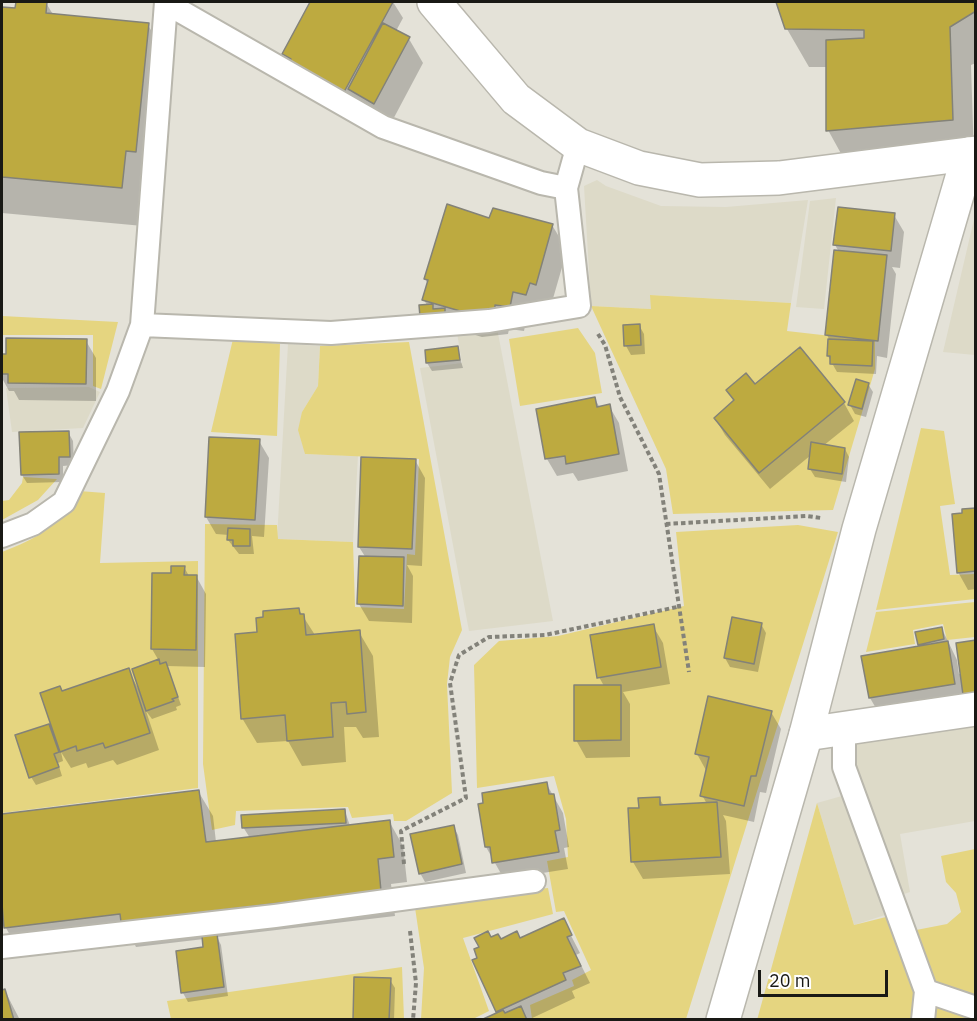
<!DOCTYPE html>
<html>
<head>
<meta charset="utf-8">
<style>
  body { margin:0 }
  #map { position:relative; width:977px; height:1021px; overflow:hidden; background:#e4e2d8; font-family:"IBM Plex Sans",sans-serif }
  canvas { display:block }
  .frame { position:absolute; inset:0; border:3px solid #191915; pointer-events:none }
  .scale { position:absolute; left:758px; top:970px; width:130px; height:27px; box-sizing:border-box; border:3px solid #191915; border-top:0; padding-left:8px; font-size:18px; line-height:21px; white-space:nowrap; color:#191915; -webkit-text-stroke:4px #fff; paint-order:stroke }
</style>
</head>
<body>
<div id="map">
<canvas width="977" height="1021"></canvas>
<div class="frame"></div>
<div class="scale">20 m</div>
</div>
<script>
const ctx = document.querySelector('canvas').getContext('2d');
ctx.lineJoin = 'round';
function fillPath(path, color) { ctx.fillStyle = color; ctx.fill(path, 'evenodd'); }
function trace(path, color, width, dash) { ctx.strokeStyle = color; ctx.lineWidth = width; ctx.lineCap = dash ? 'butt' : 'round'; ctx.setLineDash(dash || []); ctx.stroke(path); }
fillPath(new Path2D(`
  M597,180L606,186L661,206L726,207L808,200L791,303L651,295V309L591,306L584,186Z
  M836,198L824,309L796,307L810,201Z
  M975,215V355L943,352Z
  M497,328L553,621L469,631L420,368L462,363L457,333Z
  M288,344L320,346L318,386L302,412L305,454L358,456L353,542L277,539Z
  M89,387L100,392L83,428L12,432L6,388Z
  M975,721V821L900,834L910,892L895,897L856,768L855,744Z
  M849,794L885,915L854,925L817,803Z`), '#dddac8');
fillPath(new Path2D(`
  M650,295L791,303L787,331L875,341V369L833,510L673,514L666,469L591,306L651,309Z
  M2,316L118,322L101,389L93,386V335H3L2,349Z
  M578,328L595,353L602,393L520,406L509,339Z
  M233,339L280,344L277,436L211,432Z
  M409,342L462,630L450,657L447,684L452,793L406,821H394L393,814L352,818L348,807L236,811L235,825L212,830L203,764L205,524L277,525L278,539L353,542L355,607L404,609L407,554L415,555L419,459L305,454L298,430L302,412L318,386L320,346Z
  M921,428L944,431L955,504L940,506L950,575L975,574V599L876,610Z
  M23,477L57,479L38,500L2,520V501L9,500L22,483Z
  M79,491L105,493L100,563L198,561V788L2,813V552C36,539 62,525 79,491Z
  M798,525L838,532L686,1019H532L530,1005L574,986L572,980L591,970L564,911L556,912L547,861L568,857L566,819L554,776L477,788L474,665L499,641L558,636L684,606L676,532Z
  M975,602V637L947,640L943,624L913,630L915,644L866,652L876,612Z
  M817,803L854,925L902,913L911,931L947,924L961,912L956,893L946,882L941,856L975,849V1019L757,1020Z
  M548,888L553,914L463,938L489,1011L473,1019H421L424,968L414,901Z
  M402,967L404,1019H171L167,1001Z`), '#e5d580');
fillPath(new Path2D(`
  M17,2L46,3L54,16L148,25L170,63L143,226L2,213V8L17,10Z
  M312,2H393L403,18L396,31L409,39L423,63L389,127L294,71L284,54Z
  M777,2H976V63L971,65L974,158L849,168L828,130V67H809L787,29Z
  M894,215L904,232L900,268L892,267L896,274L887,358L877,356L876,374L837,372L828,356L829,339L827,335L839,252L835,245Z
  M490,220L552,225L567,250L550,309L527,316L524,331L509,329L508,334L482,337L438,324L424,300L428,284L425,279Z
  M639,325L644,334L645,354L631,355L626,346L624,326Z
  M86,341L96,358V401L19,400L14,391H9L2,378V356Z
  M457,348L463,368L432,371L427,363Z
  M800,349L844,403L854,421L823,446L845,449L849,457L846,482L815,477L810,469L811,455L770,489L725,435L715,418L734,402L728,390L755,386Z
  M868,384L873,392L866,417L855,414L850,405Z
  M595,399L600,408L609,406L619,423L628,471L578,481L573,473L557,476L547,459Z
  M68,432L73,441L74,465L63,466V482L27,483L22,475Z
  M211,438L259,441L269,458L264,537L252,536L254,554H239L228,540L229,535L216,534L206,517Z
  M415,460L425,478L422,566L407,565L413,576L412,623L369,621L359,604L366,558L359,547Z
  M976,510V589L968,590L958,572Z
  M184,567L189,576H196L206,594L205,667L167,666L181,705L176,707L177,710L152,719L146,711L159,750L117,765L113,760L88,768L86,763L71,768L61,752L63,761L58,763L62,776L36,785L31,777L49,726L55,734L63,693L128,670L138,688L159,661L152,649L173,575Z
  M299,610L315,635L359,632L373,656L379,737L363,738L356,727H344L346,762L302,766L288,741L257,743L242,718L259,634Z
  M761,624L766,633L758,672L730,667L725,658Z
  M653,626L663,643L670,684L623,692L630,704V757L586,758L576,740L604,686L599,677Z
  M942,629L957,660L959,674L962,673L964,701L880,715L870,698L921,647L919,644Z
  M771,712L781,729L766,793L760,792L754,822L723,815L726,821L730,874L643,879L633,862L640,809L659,798L664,806L707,804L702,795L707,772L697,754Z
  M546,783L563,813L569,847L564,848L568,869L504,879L486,847Z
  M198,791L213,816L216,842L250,838L243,827L345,811L350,826L389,821L403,846L407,882L391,884L395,916L217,937L221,945L228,996L188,1002L183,993L177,952L205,948L204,939L136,947L132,939L20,953L6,928L4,914H2V816Z
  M453,826L458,835L466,873L425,882L420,873Z
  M563,920L580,953L576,955L590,983L572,991L575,998L528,1020H487L499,1015L474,961L479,958L491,939L520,940Z
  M390,980L395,988L394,1020H354Z
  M2,991H5L20,1020H2Z`), '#0003');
const building = new Path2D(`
  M16,2H47L46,13L149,23L136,152L126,151L122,188L2,177V7L15,8Z
  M310,2H393L344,92L288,62L291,59L282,54Z
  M776,2H976V11L950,27L953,120L826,131V40L864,38V30L785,29Z
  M383,23L410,37L374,104L348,89Z
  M447,204L489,218L493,208L553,224L536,285L530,283L526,295L513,292L510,307L495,305V309L467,313L422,300L428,280L424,279Z
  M838,207L895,213L891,251L833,245Z
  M834,250L887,255L878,341L825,335Z
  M433,304V309L445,308V314L420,317L419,305Z
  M640,324L641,345L624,346L623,325Z
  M6,338L87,339L86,384L8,383V374H2V354H6Z
  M828,339L873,341L872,366L830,364V356H827Z
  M458,346L460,360L426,363L425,350Z
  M800,347L845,402L759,473L714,418L734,400L726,390L746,373L755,384Z
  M856,379L869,383L862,409L848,405Z
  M595,397L597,407L610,404L619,454L566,464L565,456L545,459L536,409Z
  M69,431L70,457H59V474L21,475L19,432Z
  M209,437L260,439L255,520L205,517Z
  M811,442L845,448L842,474L808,469Z
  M361,457L416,459L412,549L358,547Z
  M976,508V571L957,573L952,514L962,513V509Z
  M228,528L250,529V546H233V540H227Z
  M359,556L404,557L403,606L357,604Z
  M171,566H185L184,575H197L196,650L151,649L152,573H171Z
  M299,608L300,614H304L306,635L360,630L366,712L347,714L346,702L331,703L333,737L287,741L285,715L241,719L235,634L257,632L256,618L263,617V611Z
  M732,617L762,623L754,664L724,658Z
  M654,624L661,667L597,678L590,635Z
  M942,627L944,639L918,645L915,632Z
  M976,640V693L963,695L956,643Z
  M948,641L955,684L869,698L861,656Z
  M159,659L160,664L166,662L178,697L172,699L174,701L146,711L132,669Z
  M129,668L150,733L105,748L103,743L77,751L76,746L60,752L40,693L60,686L62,691Z
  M574,685H621V740L574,741Z
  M708,696L772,711L756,776H751L744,806L700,796L709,757L695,754Z
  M49,724L59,752L54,754L59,767L29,778L15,735Z
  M547,782L549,794H554L560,830L555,831L559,852L492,863L490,847H485L478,804L483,803L482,793Z
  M199,790L206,842L390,820L394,857L378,859L381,891L121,922L120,914L4,928L2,904V814Z
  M660,797V805L717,802L721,857L631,862L628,808H639L638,798Z
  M345,809L346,823L242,828L241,815Z
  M454,825L462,864L419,874L410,834Z
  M564,918L572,935L567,937L581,966L563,973L566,980L496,1012L472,960L477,958L474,949L479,947L474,938L488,931L491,937L498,934L501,939L517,931L520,938Z
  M217,934L224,987L181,993L176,951L203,947L202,936Z
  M354,977L391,978L389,1020H353Z
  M5,989L14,1020H2V990Z
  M521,1006L527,1020H481L503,1010L505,1013Z`);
fillPath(building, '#bdaa40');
trace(building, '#838278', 1.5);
const service = new Path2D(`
  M166,3L383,127L541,183L566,188
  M142,325L331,333L489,321L579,306L566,188L578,145
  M2,536L33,524L64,502L118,391L142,325L166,2
  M844,728V767L926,991L976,1008
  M2,947L275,916L534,881
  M923,1020L926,991`);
const minor = new Path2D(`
  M434,2L516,99L578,145L639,168L700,180L779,178L976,153
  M806,734L976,709`);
const tertiary = new Path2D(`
  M723,1020L806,734L859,529L969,154`);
trace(service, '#b9b7ad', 26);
trace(minor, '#b9b7ad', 36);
trace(tertiary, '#b9b7ad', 36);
trace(new Path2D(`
  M598,334L605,345L620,397L659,474L689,672
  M666,524L807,516L821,518
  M404,864L401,831L466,798L450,683L459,655L489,637L545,635L677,607
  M410,931L416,983L413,1020`), '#83827a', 4, [4.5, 3]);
trace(service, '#fff', 22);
trace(minor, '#fff', 33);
trace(tertiary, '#fff', 33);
</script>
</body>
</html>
